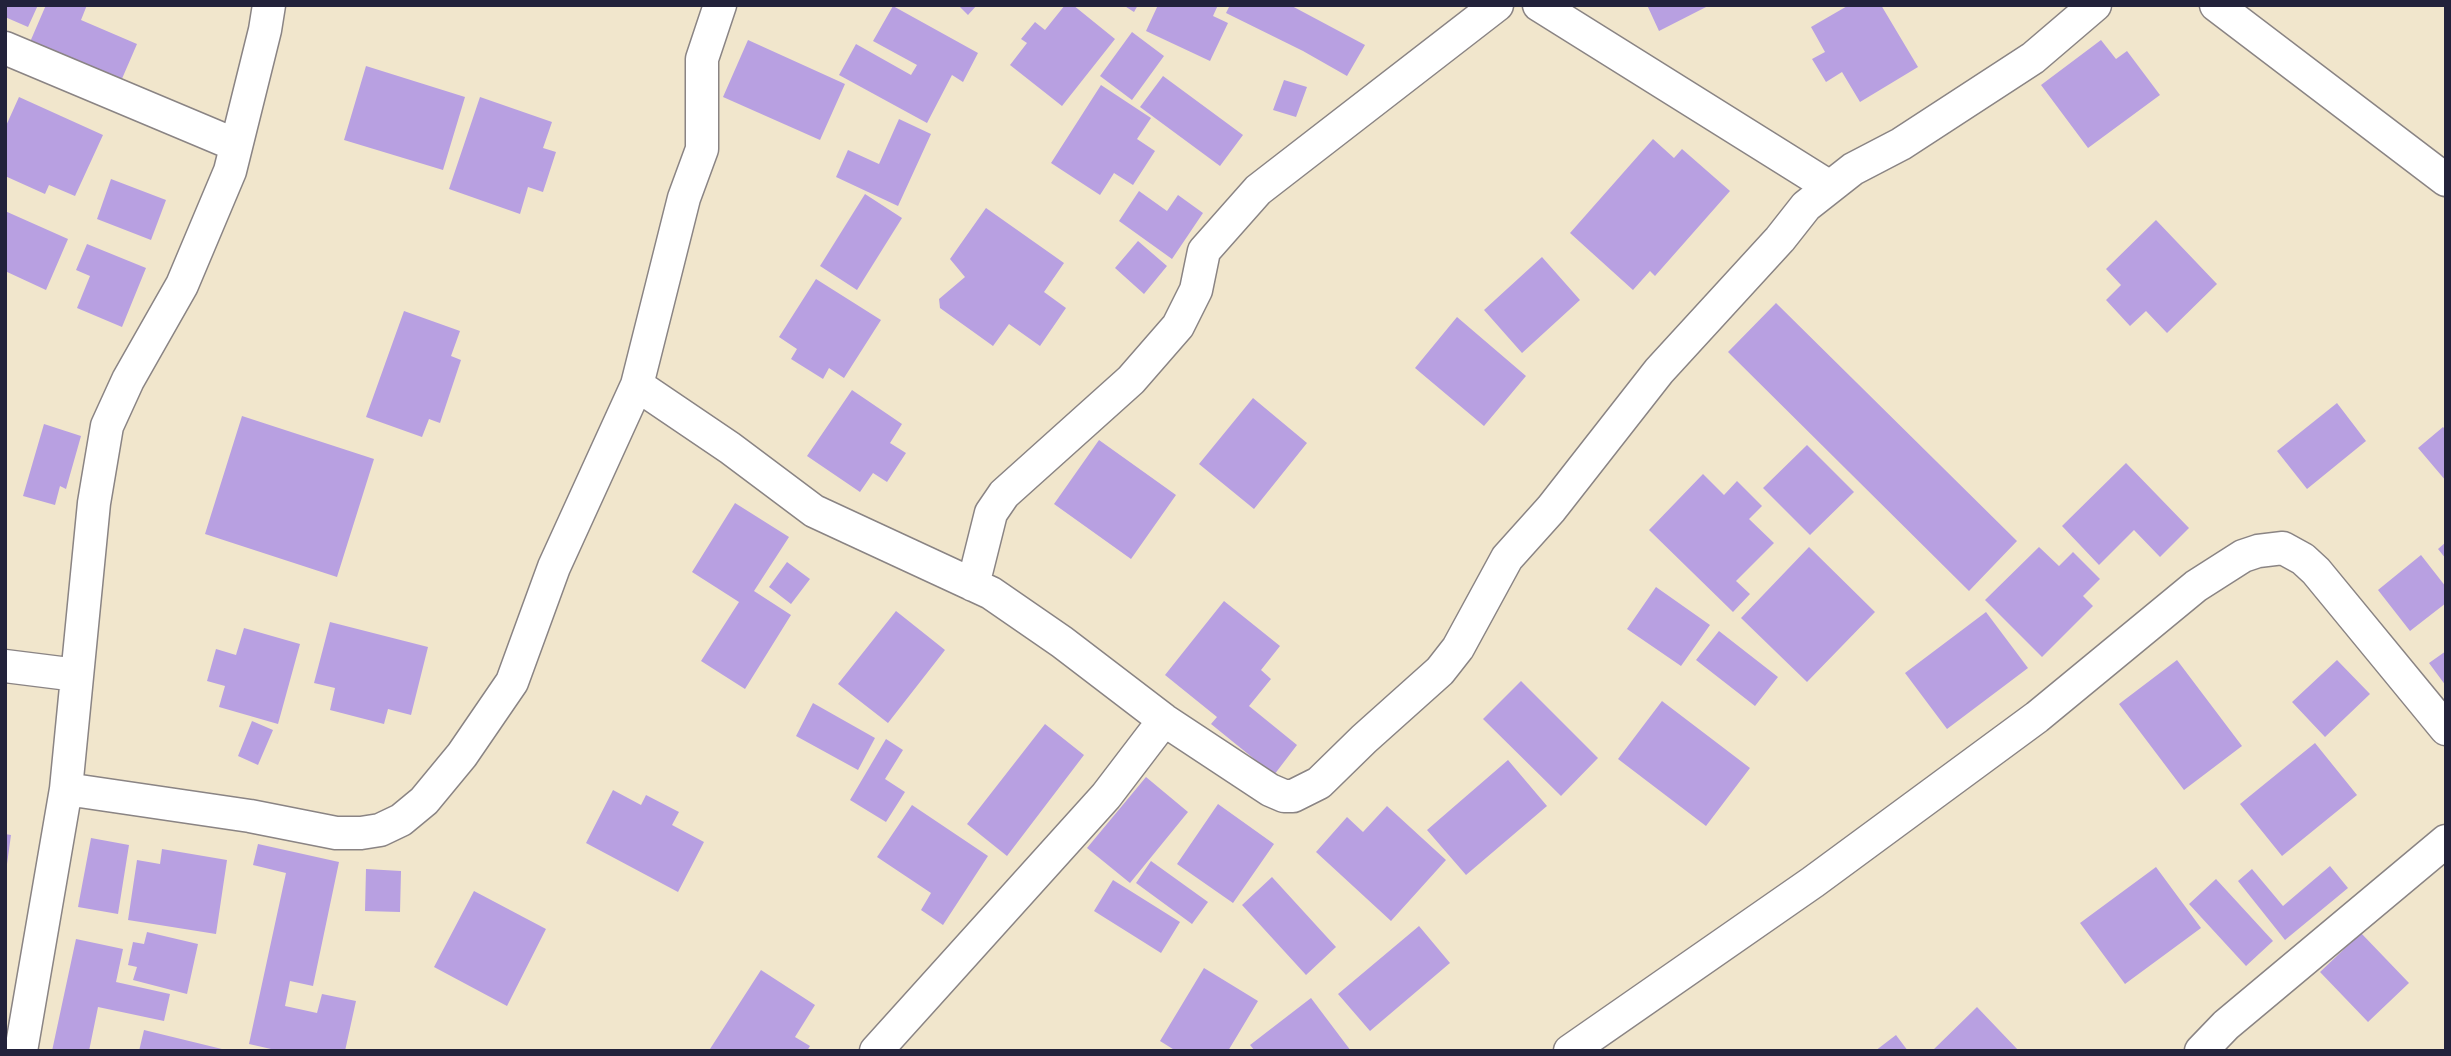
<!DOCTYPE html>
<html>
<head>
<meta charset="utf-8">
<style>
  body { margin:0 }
  #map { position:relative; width:2451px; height:1056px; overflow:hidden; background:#f1e6cc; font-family:"Playpen Sans",sans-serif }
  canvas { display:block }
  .frame { position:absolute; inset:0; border:7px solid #22223b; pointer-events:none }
</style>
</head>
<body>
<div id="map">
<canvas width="2451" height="1056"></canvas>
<div class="frame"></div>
</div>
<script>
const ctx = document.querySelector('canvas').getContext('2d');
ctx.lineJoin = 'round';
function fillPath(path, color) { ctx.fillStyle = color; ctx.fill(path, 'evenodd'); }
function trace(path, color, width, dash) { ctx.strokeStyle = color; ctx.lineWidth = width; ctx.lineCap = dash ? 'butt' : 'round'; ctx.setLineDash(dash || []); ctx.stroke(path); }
fillPath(new Path2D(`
  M7,5H38L28,27L5,17Z
  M46,5H87L81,20L137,44L121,81L30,42Z
  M958,5H977L968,15Z
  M1065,5H1073L1115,39L1062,106L1010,65L1027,43L1021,39L1035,22L1045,30Z
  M1123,5H1138L1134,12Z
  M1158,5H1218L1213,16L1228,23L1210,61L1146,31Z
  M1230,5H1290L1365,45L1347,76L1303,51L1226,13Z
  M1647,5H1710L1659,31Z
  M1849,5H1881L1918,67L1860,102L1842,72L1826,82L1812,59L1825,52L1811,27Z
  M893,6L978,53L963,82L952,75L927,123L839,75L856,44L911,75L917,65L873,41Z
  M1132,32L1164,56L1132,100L1100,76Z
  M748,40L845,84L820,140L723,97Z
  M2101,40L2116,59L2127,51L2160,95L2088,148L2041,85Z
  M366,66L465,97L443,170L344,140Z
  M1163,76L1243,135L1220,166L1140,107Z
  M1284,80L1307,87L1296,117L1273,110Z
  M1101,85L1151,118L1137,139L1155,151L1133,185L1114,173L1100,195L1051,163Z
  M19,97L103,135L75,196L49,185L45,194L5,176V128Z
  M480,97L552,122L543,148L556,152L543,192L528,187L520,214L449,189Z
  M899,119L931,134L898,206L836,177L848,150L879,164Z
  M1653,139L1674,158L1682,149L1730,191L1655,276L1650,271L1633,290L1570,233Z
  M111,179L166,200L151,240L97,219Z
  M1139,191L1167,211L1178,195L1203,213L1172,259L1119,221Z
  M865,194L902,218L857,290L820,266Z
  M986,208L1064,263L1044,292L1066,308L1040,346L1009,324L993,346L940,308L939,299L965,277L950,259Z
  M5,211L68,239L46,290L5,271Z
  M2156,220L2217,284L2167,333L2146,311L2130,326L2106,300L2121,285L2106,269Z
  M1138,241L1167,266L1144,294L1115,268Z
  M87,244L146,268L122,327L77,308L90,276L76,270Z
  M1542,257L1580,300L1522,353L1484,310Z
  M816,279L881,320L844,378L829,368L823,379L791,359L797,349L779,337Z
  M1776,303L2017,541L1969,591L1728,352Z
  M404,311L460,331L451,356L461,360L440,423L429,419L422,437L366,417Z
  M1457,317L1526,376L1484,426L1415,368Z
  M852,390L902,424L890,443L906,453L887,482L873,473L860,492L807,456Z
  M1253,398L1307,443L1254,509L1199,464Z
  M2337,403L2366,441L2307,489L2277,451Z
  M242,416L374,459L337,577L205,534Z
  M44,424L81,436L66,489L60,486L55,505L23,496Z
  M2443,427L2446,430V481L2418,448Z
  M1099,440L1176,495L1131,559L1054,504Z
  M1807,445L1854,492L1810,535L1763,488Z
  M2126,463L2189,528L2160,557L2134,530L2099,565L2062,526Z
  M1703,474L1724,495L1737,481L1762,506L1749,519L1774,543L1736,581L1750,594L1733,612L1649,530Z
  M735,503L789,537L754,591L791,615L745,689L701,661L739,602L692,572Z
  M2446,542V559L2438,549Z
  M1809,547L1875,612L1807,682L1741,618Z
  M2039,547L2059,566L2073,552L2100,579L2083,596L2093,606L2042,657L1985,600Z
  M2421,555L2446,587V603L2410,631L2378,590Z
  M787,562L810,579L791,604L769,587Z
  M1656,587L1710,625L1681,666L1627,629Z
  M1224,601L1280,646L1261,670L1271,679L1249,706L1297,745L1274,775L1211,724L1217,717L1165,675Z
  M896,611L945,650L888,723L838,684Z
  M1986,612L2028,668L1947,729L1905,673Z
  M330,622L428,647L411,715L388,709L384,724L330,710L335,688L314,683Z
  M244,628L300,644L278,724L219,707L225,686L207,681L216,649L236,655Z
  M1719,631L1778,677L1755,706L1696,660Z
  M2446,651V686L2429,663Z
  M2177,660L2242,746L2184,790L2119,704Z
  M2337,660L2370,694L2325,737L2292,702Z
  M1521,681L1598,758L1561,796L1483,719Z
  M1662,701L1750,768L1706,826L1618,759Z
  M813,703L875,738L858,770L796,736Z
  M252,721L273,730L258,765L238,756Z
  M1045,724L1084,755L1007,856L967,824Z
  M886,739L903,750L885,779L905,792L886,822L850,800Z
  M2315,743L2357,795L2282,856L2240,804Z
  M1508,760L1547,806L1466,875L1427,830Z
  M1146,777L1188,812L1130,883L1087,848Z
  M613,790L641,805L646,795L679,812L672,825L704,842L678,892L586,843Z
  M1218,804L1274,844L1233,903L1177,864Z
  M912,805L988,856L943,925L921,910L931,893L877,857Z
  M1387,806L1446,860L1391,921L1316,852L1347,817L1363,832Z
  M5,834L11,835L7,864L5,863Z
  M91,838L129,845L118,914L78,907Z
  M258,844L339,862L313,986L290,981L285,1006L317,1013L322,994L356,1001L345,1051H280L249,1044L286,873L253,865Z
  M162,849L227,860L216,934L128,920L137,860L160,864Z
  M1151,861L1208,902L1192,924L1136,883Z
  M2330,866L2348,888L2285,940L2238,881L2252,869L2283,906Z
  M2156,867L2201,928L2125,984L2080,923Z
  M366,869L401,871L400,912L365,911Z
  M1272,877L1336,947L1306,975L1242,905Z
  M2216,879L2273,941L2246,966L2189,904Z
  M1113,880L1180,922L1161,953L1094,911Z
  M474,891L546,929L507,1006L434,967Z
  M1419,926L1450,963L1370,1031L1338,994Z
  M147,932L198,944L187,994L133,980L137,967L128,965L133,942L144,944Z
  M2361,933L2409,983L2368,1022L2320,972Z
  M76,939L123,949L116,982L170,994L164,1021L98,1007L89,1051H52Z
  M1204,968L1258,1001L1228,1051H1176L1160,1041Z
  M761,970L815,1005L795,1037L810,1046L807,1051H713L710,1049Z
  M1311,998L1351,1051H1255L1250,1045Z
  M1977,1007L2019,1051H1932Z
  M144,1030L226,1050V1051H139Z
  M1896,1035L1908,1051H1875Z`), '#b8a0e1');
const street = new Path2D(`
  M1539,5L1830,187
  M2216,5L2446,180
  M5,48L236,145
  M637,385L684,198L702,149V59L720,5
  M973,585L991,513L1004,494L1131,380L1178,326L1196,290L1204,251L1258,190L1497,5
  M5,666L77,675
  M66,789L250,816L336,833H361L380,830L401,820L424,801L462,755L512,682L554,567L637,385L730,448L814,511L991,593L1062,642L1164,720L1270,790L1284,796H1293L1319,783L1364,739L1440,671L1458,648L1507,558L1551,509L1659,371L1780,239L1806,206L1853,169L1901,144L2033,58L2095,5
  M21,1051L66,789L94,503L107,426L128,380L182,285L230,171L265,30L269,5
  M876,1051L1106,796L1164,720
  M1570,1051L1813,882L2037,717L2196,586L2243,556L2258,551L2283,548L2303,559L2316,571L2446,729
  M2201,1051L2226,1025L2446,841`);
trace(street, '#8a8484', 35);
trace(street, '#fff', 32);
</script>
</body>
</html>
